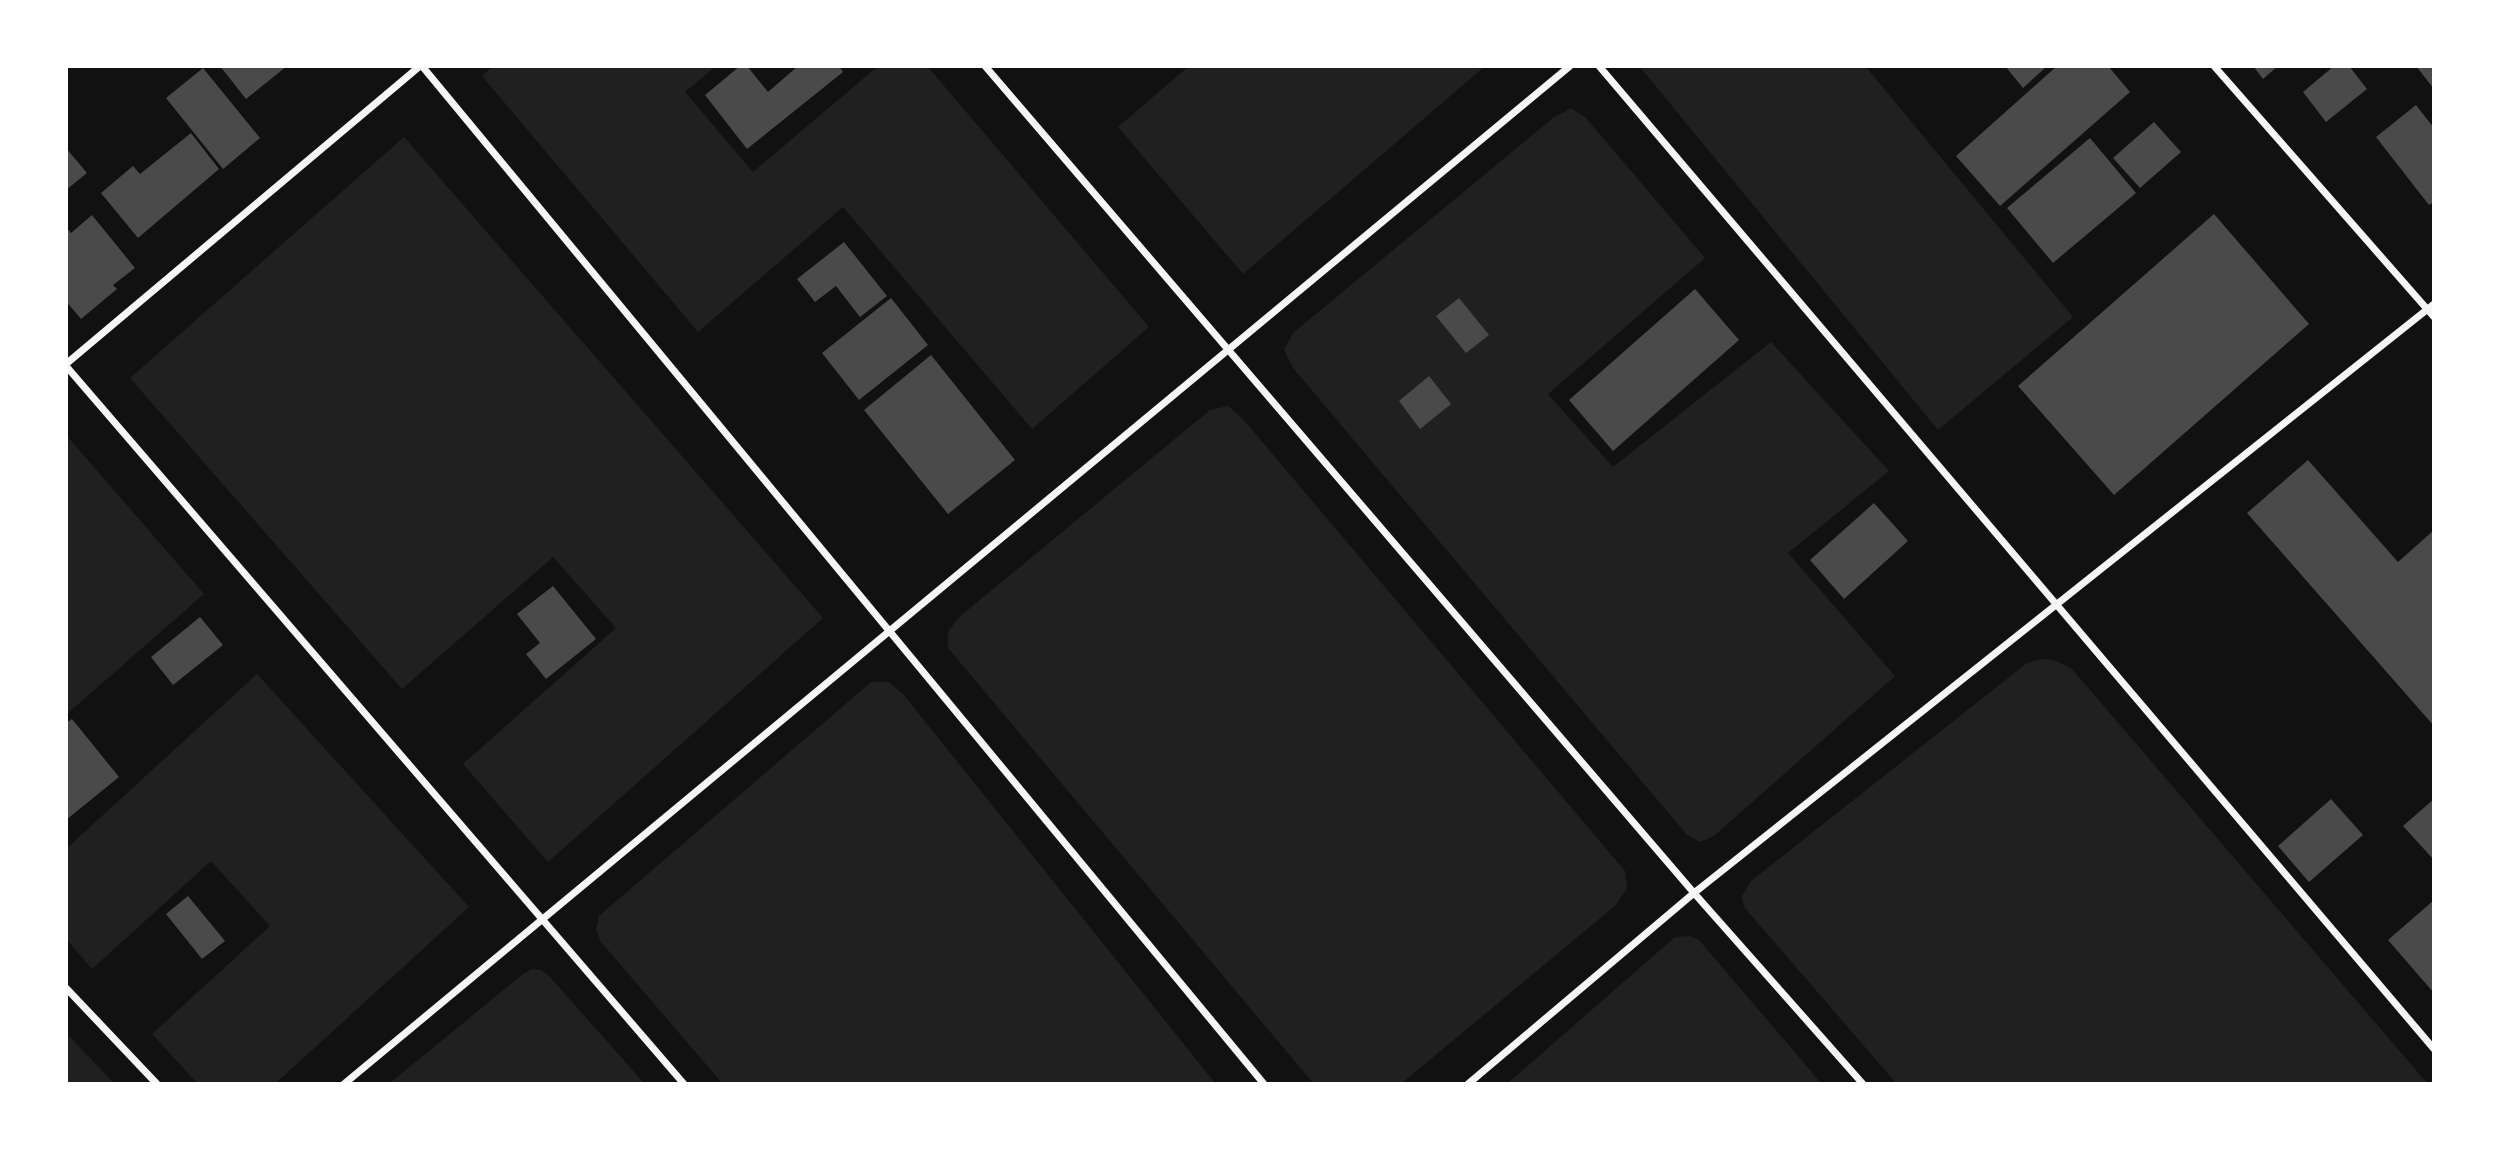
<!DOCTYPE html>
<html>
<head>
<meta charset="utf-8">
<style>
  body { margin:0 }
  #map { position:relative; width:2500px; height:1150px; overflow:hidden; background:#111; font-family:"Nunito Sans",sans-serif }
  canvas { display:block }
  .frame { position:absolute; inset:0; border:68px solid #fff; pointer-events:none }
</style>
</head>
<body>
<div id="map">
<canvas width="2500" height="1150"></canvas>
<div class="frame"></div>
</div>
<script>
const ctx = document.querySelector('canvas').getContext('2d');
ctx.lineJoin = 'round';
function fillPath(path, color) { ctx.fillStyle = color; ctx.fill(path, 'evenodd'); }
function trace(path, color, width, dash) { ctx.strokeStyle = color; ctx.lineWidth = width; ctx.lineCap = dash ? 'butt' : 'round'; ctx.setLineDash(dash || []); ctx.stroke(path); }
fillPath(new Path2D(`
  M493,66L715,67L685,92L753,172L877,67H928L1149,327L1032,429L843,207L698,332L482,76Z
  M1189,66H1484V67L1243,274L1118,127Z
  M1640,67H1866L2073,317L1938,430Z
  M1571,108L1586,118L1705,258L1548,394L1613,467L1771,342L1889,471L1788,553L1895,676L1714,836L1700,842L1687,835L1293,368L1284,349L1293,333L1553,118Z
  M404,137L823,618L548,862L463,764L616,628L553,557L402,689L130,378Z
  M1228,406L1242,418L1625,871L1627,888L1616,905L1402,1083H1313L948,648V632L958,618L1210,410Z
  M66,435L204,594L67,714H66Z
  M2041,659L2054,660L2072,669L2427,1083H1896L1744,907L1742,896L1751,881L2027,663Z
  M257,674L469,907L276,1083H197L152,1034L270,926L211,861L92,969L67,940V848Z
  M871,682H889L903,694L1215,1083H722L601,942L596,930L599,916Z
  M1689,936L1699,940L1821,1083H1508L1675,937Z
  M532,969L541,970L550,977L644,1083H390L523,974Z
  M66,1034H67L114,1083H67Z`), '#202020');
fillPath(new Path2D(`
  M220,66H287L246,99Z
  M740,66H747L768,92L798,66H839L843,72L747,149L705,95Z
  M2005,66H2047L2023,88Z
  M2057,66H2108L2130,92L2000,206L1956,156Z
  M2253,66H2278L2263,79Z
  M2334,66H2349L2367,89L2326,122L2303,92Z
  M2416,66H2434V89Z
  M203,68L260,138L223,169L166,98Z
  M2416,105L2434,128V202L2429,205L2376,137Z
  M2154,122L2181,152L2140,188L2113,158Z
  M191,133L219,169L138,238L101,193L133,166L140,174Z
  M2090,138L2136,193L2053,263L2007,208Z
  M66,148L87,173L66,190Z
  M2214,214L2309,324L2114,495L2018,386Z
  M92,215L135,268L113,285L117,289L81,319L66,301V227L71,233Z
  M844,242L887,296L860,317L836,286L815,302L797,279Z
  M1695,289L1739,340L1613,451L1569,400Z
  M891,298L928,345L859,400L822,353Z
  M1459,298L1489,335L1466,353L1436,316Z
  M931,355L1015,460L948,514L864,410Z
  M1429,376L1451,404L1420,429L1399,401Z
  M2308,460L2398,562L2434,530V726L2247,513Z
  M1874,503L1908,541L1844,599L1810,560Z
  M553,586L596,639L546,679L526,654L540,643L517,614Z
  M200,617L223,645L173,685L151,657Z
  M72,719L119,777L66,820V723Z
  M2331,799L2363,835L2309,882L2278,846Z
  M2434,799V860L2403,826Z
  M188,896L225,941L202,959L166,914Z
  M2434,900V993L2388,940Z`), '#4a4a4a');
trace(new Path2D(`
  M422,66L1264,1084
  M985,66L1694,893L1863,1084
  M1599,66L2434,1049
  M2214,66L2434,317
  M66,364L420,66
  M66,366L684,1084
  M66,988L157,1084
  M344,1084L1570,66
  M1468,1084L1694,893L2434,304`), '#f5f5f5', 7);
</script>
</body>
</html>
